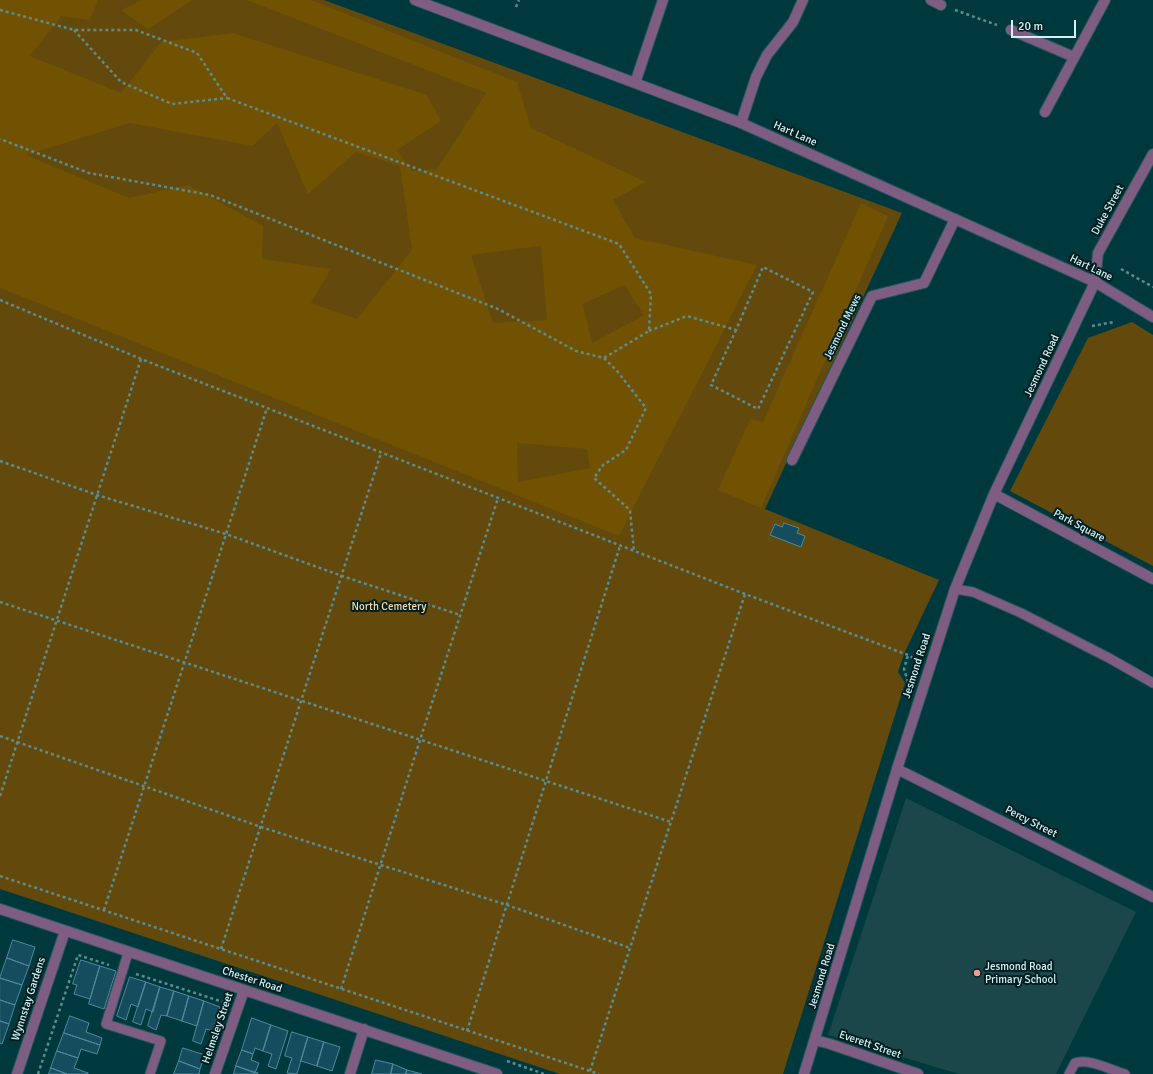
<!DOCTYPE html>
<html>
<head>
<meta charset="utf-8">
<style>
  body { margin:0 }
  #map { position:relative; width:1153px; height:1074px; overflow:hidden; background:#00393d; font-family:Signika,sans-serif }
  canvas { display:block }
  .scale { position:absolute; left:1011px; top:20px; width:65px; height:18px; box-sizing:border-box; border:2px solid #d1f2f5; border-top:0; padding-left:5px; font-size:12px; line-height:14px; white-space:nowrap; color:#d1f2f5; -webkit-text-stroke:3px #021e20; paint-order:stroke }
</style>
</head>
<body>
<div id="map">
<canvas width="1153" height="1074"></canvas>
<div class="scale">20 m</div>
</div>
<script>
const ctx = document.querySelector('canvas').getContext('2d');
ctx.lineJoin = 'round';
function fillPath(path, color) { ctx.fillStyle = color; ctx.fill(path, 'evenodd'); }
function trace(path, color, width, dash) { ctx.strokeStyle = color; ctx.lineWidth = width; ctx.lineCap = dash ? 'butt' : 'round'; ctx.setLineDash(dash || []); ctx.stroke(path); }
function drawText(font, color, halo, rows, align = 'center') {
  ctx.font = font + ' Signika,sans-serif'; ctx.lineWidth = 4; ctx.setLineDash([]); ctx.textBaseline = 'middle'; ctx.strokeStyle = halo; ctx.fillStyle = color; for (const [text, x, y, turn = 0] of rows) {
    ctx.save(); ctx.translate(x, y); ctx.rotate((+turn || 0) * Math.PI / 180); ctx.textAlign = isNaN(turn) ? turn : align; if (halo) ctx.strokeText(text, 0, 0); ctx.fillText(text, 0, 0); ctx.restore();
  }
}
fillPath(new Path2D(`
  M906,798L1136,912L1056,1074H959L828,1035Z`), '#1b464a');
fillPath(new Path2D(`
  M0,0H324L902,213L765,509L939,580L904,654L898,672L905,683L783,1074H560L0,889Z
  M1132,322L1153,335V566L1010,491L1088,338Z`), '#63490b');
fillPath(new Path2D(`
  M0,0H98L90,20L61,16L30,56L121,93L161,42L233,33L427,95L441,121L397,150L412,171L437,169L486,93L247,0H311L517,82L531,128L646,182L613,200L635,238L757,265L619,536L0,288ZM130,123L253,146L277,123L308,194L356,152L400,166L412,250L357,319L311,303L331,269L262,259L263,226L188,185L129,198L26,155ZM541,246L547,320L493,323L471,255ZM624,285L644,315L592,343L583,304ZM517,443L587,449L590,468L518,482Z
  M142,0H195H192L148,29L121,10Z
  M861,203L888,216L761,508L718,490L750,419L763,422Z`), '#715202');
const building = new Path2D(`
  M784,523L799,528L797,533L805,536L801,547L770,535L775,524L782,527Z
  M13,940L35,947L29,966L7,958Z
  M7,958L29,966L22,985L0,978Z
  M81,960L100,966L90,999L74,994L77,985L73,984Z
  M100,966L116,971L104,1009L89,1004Z
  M130,977L146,982L138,1007L131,1004L126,1020L117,1016Z
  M0,978L22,985L15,1005L0,1000Z
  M146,982L160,987L153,1012L146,1009L141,1025L133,1022Z
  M160,987L174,991L167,1016L161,1015L156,1030L148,1026Z
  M174,991L189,996L182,1021L167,1016Z
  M189,996L204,1001L197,1026L182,1021Z
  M0,1000L15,1005L9,1024L0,1021Z
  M204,1001L220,1007L213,1031L206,1029L201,1044L193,1041Z
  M70,1016L89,1023L86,1032L102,1038L100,1045L64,1033Z
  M252,1018L271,1025L263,1051L255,1048L253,1054L242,1050Z
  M0,1021L9,1024L2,1044L0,1043Z
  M271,1025L288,1031L276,1069L268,1066L272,1054L263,1051Z
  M292,1032L308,1037L297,1074L287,1073L292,1058L285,1056Z
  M64,1033L100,1045L97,1054L81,1049L78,1058L57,1051Z
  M308,1037L324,1042L317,1066L301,1061Z
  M324,1042L340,1047L332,1071L317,1066Z
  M183,1048L205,1055L200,1069L179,1061Z
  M242,1050L253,1054L251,1060L259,1063L255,1073L236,1066Z
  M57,1051L78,1058L74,1068L88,1073V1074H67L51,1068Z
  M376,1060L393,1064L391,1074H372Z
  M179,1061L200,1069L199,1074H174Z
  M393,1064L407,1070L406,1074H391Z
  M236,1066L258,1073V1074H234Z
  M51,1068L67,1074H49Z
  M407,1070L422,1074H406Z`);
fillPath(building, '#164d5e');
trace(building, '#4f899d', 1);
const service = new Path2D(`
  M955,589L973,592L1021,613L1109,658L1153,683
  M128,953L106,1024L161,1041L150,1074
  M1069,1074L1075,1063C1088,1058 1111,1070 1125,1074`);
const minor = new Path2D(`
  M931,0L941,5
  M1011,30L1074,57
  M635,83L663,0
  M1045,112L1105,0
  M741,123L756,77L767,55L793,22L803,0
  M792,460L872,296L924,283L955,219
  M994,494L1153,579
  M897,769L1153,897
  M0,909C165,965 332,1018 497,1074
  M815,1040L830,1044L918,1074
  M17,1074L65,931
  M215,1074L244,990
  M350,1074L364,1029
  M804,1074L897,769L955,589L994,494L1095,282L1098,253L1153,154`);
const tertiary = new Path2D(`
  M415,0L741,123L1095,282L1153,317`);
trace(service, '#21575a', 11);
trace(minor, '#21575a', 12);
trace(tertiary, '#21575a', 12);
trace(new Path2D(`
  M516,7L519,0
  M0,10L74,30H136L197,53L227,98L619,244L651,294L649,331L604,358L576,351L498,309L210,195L89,173L0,139
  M955,10L997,25
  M74,30L121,82L172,104L227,98
  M1121,269L1153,287
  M0,300L141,359L267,408L745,594L908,655L915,659
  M1092,326L1114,322
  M649,331L687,316L736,330L763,267L813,292L758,409L711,385L736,330
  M604,358L617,371L646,408L626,450L603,465L594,478L630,510L634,551
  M0,461L97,495L226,534L342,576L460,615
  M0,602L671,822
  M908,682L904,669L908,655
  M0,736L261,827L507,905L630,948
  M0,796L141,359
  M0,876L599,1074
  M104,910L267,408
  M221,949L381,453
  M136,974L223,1002
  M341,989L420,740L498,498
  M467,1031L620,546
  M507,1061L544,1074
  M590,1071L745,594
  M38,1074L78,955L109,965`), '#5d8c8f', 2.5, [3, 3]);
trace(service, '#7f5d83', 9);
trace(minor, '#7f5d83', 10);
trace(tertiary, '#7f5d83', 10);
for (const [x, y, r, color] of [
  [977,973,4,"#f59b97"]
]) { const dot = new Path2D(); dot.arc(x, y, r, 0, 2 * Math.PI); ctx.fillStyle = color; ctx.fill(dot); trace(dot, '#021e20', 1.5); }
drawText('11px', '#d1f2f5', '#021e20', [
  ["Hart Lane",795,134,24],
  ["Duke Street",1108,210,-61],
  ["Hart Lane",1091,268,26],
  ["Jesmond Mews",843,327,-64],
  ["Jesmond Road",1042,366,-65],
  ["Park Square",1079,526,28],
  ["Jesmond Road",917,666,-72],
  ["Percy Street",1031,822,27],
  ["Jesmond Road",822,976,-73],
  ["Chester Road",252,980,18],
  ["Wynnstay Gardens",29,999,-72],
  ["Helmsley Street",218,1028,-71],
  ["Everett Street",870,1045,19]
]);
drawText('11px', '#f8dca8', '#021e20', [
  ["North Cemetery",389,607]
]);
drawText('11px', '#d1f2f5', '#021e20', [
  ["Jesmond Road",985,967],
  ["Primary School",985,980]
], 'left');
</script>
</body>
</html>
